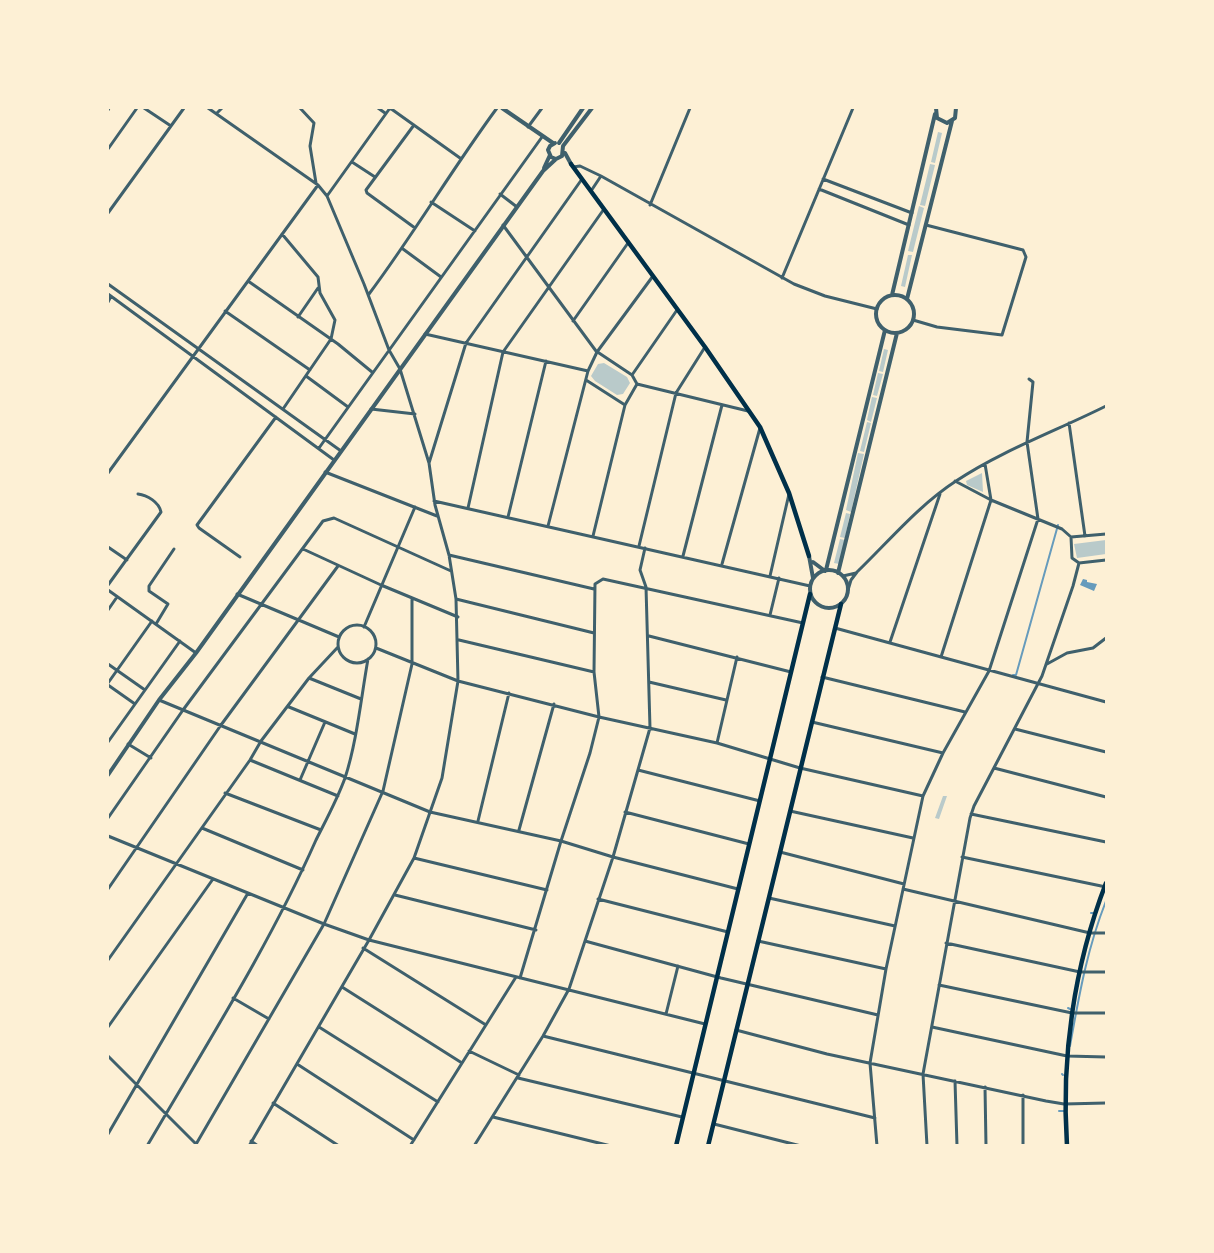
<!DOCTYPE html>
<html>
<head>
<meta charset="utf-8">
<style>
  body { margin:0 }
  #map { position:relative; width:1214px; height:1253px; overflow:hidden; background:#fdf0d5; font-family:Signika,sans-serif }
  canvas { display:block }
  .frame { position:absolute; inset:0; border:109px solid #fdf0d5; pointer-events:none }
</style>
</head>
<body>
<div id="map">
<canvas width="1214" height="1253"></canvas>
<div class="frame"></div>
</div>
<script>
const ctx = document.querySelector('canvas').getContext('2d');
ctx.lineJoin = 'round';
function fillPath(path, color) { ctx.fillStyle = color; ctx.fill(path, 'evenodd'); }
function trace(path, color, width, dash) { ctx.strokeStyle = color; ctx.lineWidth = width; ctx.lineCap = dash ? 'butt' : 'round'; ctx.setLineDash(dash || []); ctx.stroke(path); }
fillPath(new Path2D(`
  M938,132L942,133L935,163L931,162Z
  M930,164L935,165L925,206L920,205Z
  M919,206L924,208L913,252L908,251Z
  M908,255H912L905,287L901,286Z
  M884,349L888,350L883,372L879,371Z
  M604,363L627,377L630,383L623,394L617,395L595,381L591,376L598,364Z
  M878,373L883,374L877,396L873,395Z
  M872,397L877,398L871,422L867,420Z
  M867,422L871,423L864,452L860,451Z
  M858,453L864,454L851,512L846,510Z
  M982,473L983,492L967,485L966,481Z
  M846,513L850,514L845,538L840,537Z
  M840,539L845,540L839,564L834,563Z
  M1106,540V554L1077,558L1074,544Z
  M943,796H947L939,819L935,818Z`), '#b9caca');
fillPath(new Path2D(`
  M1083,579L1087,580V582L1097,584L1094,591L1080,585Z`), '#669bbc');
trace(new Path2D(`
  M1013,675H1016L1058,525
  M1091,913H1093
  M1068,1008L1070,1009
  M1070,1046C1079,996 1087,949 1106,901
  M1062,1074L1063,1075
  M1059,1111H1066`), '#669bbc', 2);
trace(new Path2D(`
  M144,108L171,126
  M208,108L318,185L327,196L364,284L389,350L400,369L429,463L435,505L449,555L456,599L458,681L442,778L414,858L369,940L249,1146
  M300,108L314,123L310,146L316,183
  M378,108L385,113
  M390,108L460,158
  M108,110L109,108
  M217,113L222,108
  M414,125L366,190L367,193L415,228
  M528,127L542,108
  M108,149L137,108
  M352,162L375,177
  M573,167L580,166L601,176L794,284L825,296L877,309
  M823,179L912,213
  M819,189L909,225
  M591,191L601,176
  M500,194L517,207
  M327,196L390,108
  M431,202L475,231
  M650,205L690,108
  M108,213L184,108
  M503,225L596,351L632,375L637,384L625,405L593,536
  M282,234L318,277L320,293L335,320L331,339L283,409
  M403,249L441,277
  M782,278L853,108
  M248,281L338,344L372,372
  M108,284L341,451
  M108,294L334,460
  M369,294C414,234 452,169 497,108
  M108,302L111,296
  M225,311L310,370
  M298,317L318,288
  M913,320L937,327L1002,335L1026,257L1023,250L926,225
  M573,321L628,243
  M425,334L588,371
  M632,375L677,310
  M306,376L348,407
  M586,380L625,405
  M637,384L748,411
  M371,409L415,414
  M1069,423L1085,536
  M319,448L542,137
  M429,463L466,343L582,179
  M325,472L437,516
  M108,473L318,185
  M955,481L991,500L1062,529L1071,537L1072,558L1079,563
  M434,501L810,586
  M468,508L503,352L604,209
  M508,517L546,361
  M548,526L588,371L597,352L653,276
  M1071,537L1106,534
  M639,546L676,393L705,347
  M108,547L127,560
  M303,549L381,585L458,617
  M449,555L594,589
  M683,556L722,405
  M240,557L199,528L197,525L276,417
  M1079,563L1106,560
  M722,564L760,428
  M770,576L789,494
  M843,576L856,573
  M108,585L161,512C159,502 147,495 138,494
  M108,590L196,653
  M848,590L851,580L857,572C889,541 919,505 956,481C1003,450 1056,431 1106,406
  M237,594L339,637
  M456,599L594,633
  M108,610L117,597
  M770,615L779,578
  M156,624L168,604L149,591V586L174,549
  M338 644a19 19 0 1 1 38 0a19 19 0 1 1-38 0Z
  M364,627L415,507
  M835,628L1106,702
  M649,636L791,672
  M459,640L594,672
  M890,642L940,494
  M376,648L458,681L599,717L717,743L800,768L923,796
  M941,657L991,500L985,464
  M108,664L145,690
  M1047,664L1067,653L1093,648L1106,638
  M822,677L965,712
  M309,678L361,699
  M649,682L726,700
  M108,683L152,621
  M108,685L135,704
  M159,700L430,812L561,841L613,857L738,889
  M289,707L355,734
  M812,722L943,753
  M1015,729L1106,752
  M108,742L180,641
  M717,743L737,657
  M128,744L151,758
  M250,760L338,796
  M994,768L1106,797
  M638,770L760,801
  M300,780L325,722
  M225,793L321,830
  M790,811L913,838
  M625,812L749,844
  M971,814L1106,842
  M108,818L183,710L323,521L334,518L451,571
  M478,821L509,693
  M202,828L303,870
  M519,830L554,704
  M108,836L324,924L369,940L705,1024
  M780,852L904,884
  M962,857L1106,887
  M414,858L547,890
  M108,889L221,725L338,566
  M903,889L1090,933H1106
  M395,895L536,930
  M769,898L895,926
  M598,899L728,932
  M585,941L721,978L878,1015
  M758,941L886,969
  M946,943L1080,972H1106
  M363,948L486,1025
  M108,960L250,760L261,741L309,678L338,647
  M520,978L561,841L590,753L599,717L594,672L595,584L603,579L803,623
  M939,985L1072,1013H1106
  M342,987L462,1063
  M233,998L269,1019
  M666,1014L678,966
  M108,1027L213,879
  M319,1027L438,1102
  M932,1027L1067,1056L1106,1057
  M736,1030L827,1054L1046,1101L1064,1104L1106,1103
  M543,1036L875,1118
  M469,1051L519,1075
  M108,1056L196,1144
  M297,1064L414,1140
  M518,1078L682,1117
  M955,1081L957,1146
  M985,1087L986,1146
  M1023,1095V1146
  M273,1103L339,1146
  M493,1117L611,1146
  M714,1124L801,1146
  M108,1134L248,893
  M251,1141L258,1146
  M147,1146C206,1045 269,946 316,840C326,820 337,800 345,778C357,741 361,698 368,659
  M195,1146L324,924L383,791L412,664V599
  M410,1146L516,977
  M474,1146L543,1036L569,989L613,857L650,728L646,587L640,570L645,548
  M877,1146L870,1063L886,969L923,796L943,753L989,671L1038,519L1027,442L1033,382L1029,379
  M927,1146L923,1074L970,818L974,806L1042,676L1073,586L1079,563`), '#3f606c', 3);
trace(new Path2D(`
  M502,108L553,143
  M936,108L937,118L947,123L955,118L956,108
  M555,143L550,146L548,150L551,157L556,159
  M559,143L583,108
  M563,146L592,108
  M565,153L571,164
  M544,168L550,155
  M892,295L935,114
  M876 314a19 19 0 1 1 38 0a19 19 0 1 1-38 0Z
  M907,299L952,121
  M809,556L813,578
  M813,562L825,571
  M826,570L885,330
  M810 589a19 19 0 1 1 38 0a19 19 0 1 1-38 0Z
  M838,573L897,333
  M108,775L159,700L196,653L543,171L556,159L562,156L563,146`), '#3f606c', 4);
trace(new Path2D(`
  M571,164L705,347L760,427L789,493L809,556
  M676,1146L810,594
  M708,1146L841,604
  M1067,1146C1061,1057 1074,966 1106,883`), '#003049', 4.5);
</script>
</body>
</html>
